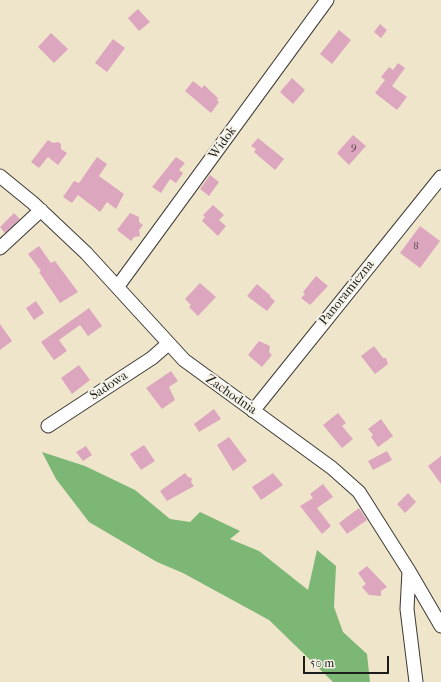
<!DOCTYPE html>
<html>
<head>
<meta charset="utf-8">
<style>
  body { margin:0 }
  #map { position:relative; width:441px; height:682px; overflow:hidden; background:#efe5ca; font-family:"IM FELL French Canon",serif }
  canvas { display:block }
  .scale { position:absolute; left:303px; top:656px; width:86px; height:18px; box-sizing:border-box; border:2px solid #1c1c1c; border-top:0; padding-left:5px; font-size:12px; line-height:14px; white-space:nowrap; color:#1c1c1c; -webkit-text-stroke:3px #f7f3e8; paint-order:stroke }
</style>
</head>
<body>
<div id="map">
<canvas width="441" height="682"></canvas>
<div class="scale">50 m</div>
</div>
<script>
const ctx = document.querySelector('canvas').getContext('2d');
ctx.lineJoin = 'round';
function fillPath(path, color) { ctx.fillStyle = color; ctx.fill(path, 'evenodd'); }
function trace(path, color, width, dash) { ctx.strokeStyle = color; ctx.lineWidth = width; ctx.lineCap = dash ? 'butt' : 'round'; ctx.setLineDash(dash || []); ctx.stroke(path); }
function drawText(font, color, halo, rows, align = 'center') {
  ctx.font = font + ' "IM FELL French Canon",serif'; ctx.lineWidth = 4; ctx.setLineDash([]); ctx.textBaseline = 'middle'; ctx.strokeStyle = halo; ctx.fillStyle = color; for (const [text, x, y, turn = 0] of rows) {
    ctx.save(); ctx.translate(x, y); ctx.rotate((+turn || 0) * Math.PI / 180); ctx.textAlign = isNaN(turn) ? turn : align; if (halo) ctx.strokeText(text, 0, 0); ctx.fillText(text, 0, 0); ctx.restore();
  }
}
fillPath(new Path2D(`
  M42,452L85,466L135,490L170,519L190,522L200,512L240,531L230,539L259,551L308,590L317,550L336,566L334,607L343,632L367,654L370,682H333L269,620L183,573L157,562L89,522L56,479Z`), '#7db776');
fillPath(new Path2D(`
  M138,9L150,22L139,31L128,18Z
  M380,24L387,30L381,38L374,32Z
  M339,30L351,40L332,64L320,54Z
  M51,33L68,49L54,63L38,47Z
  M113,39L125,48L107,72L95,63Z
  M398,63L405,68L392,86L407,97L397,110L375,93L385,80L381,77L389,67L393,70Z
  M292,78L305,90L293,104L280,92Z
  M193,81L202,88L204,85L218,98L217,100L219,102L211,113L185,91Z
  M353,135L366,146L349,165L337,153Z
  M258,138L284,159L275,170L254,152L256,149L251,146Z
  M48,140L53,143L58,142L61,144V149L67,153L58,165L48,157L39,168L31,162Z
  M97,157L107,164L99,176L124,194L116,209L107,202L100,212L78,195L72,203L63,197L74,181L79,183Z
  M176,157L185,163L179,170L183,173L176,183L170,179L161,193L152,187Z
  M210,175L219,182L209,196L200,189Z
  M213,205L224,215L219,220L226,226L218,236L202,221L205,217L203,215Z
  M14,213L20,219L5,233L0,227Z
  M130,213L139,217V222L143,225L139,230L140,236L134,237L131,241L117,230Z
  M420,226L440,241L420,268L400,253Z
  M39,246L51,263L55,261L78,292L60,303L39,272L41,271L28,254Z
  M316,276L328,286L310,305L301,298L305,294L303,292Z
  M200,283L216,297L198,316L189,307L191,305L185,299Z
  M257,284L271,296L270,297L275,301L267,311L247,296Z
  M36,301L44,313L34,320L26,308Z
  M89,308L102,326L88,336L80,325L59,340L67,351L54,360L41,342Z
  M0,324L12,341L0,350Z
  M259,341L270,346L269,352L272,355L262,367L248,355Z
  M374,346L383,358H386L388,364L375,374L361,356Z
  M79,365L90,380L72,394L61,378Z
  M171,371L178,381L169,387L175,400L162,409L146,388Z
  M214,409L221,419L199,432L194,424Z
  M338,413L346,423L342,426L353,439L342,448L323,425Z
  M381,419L393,436L378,447L371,437L373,435L368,429Z
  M229,437L247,461L233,471L217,445Z
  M144,445L155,461L141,470L130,454Z
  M86,446L92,455L83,461L76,452Z
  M387,451L392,460L373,470L368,461Z
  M441,456V484L428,466Z
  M185,473L188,477L192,478L191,482L194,486L167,501L160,491Z
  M273,473L283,485L261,500L252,487Z
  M323,484L333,497L317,508L331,526L322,534L300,506L313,498L310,494Z
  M408,493L416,502L405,513L397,504Z
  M359,508L367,520L347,534L339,523Z
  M367,566L387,587L381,591V596L369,595L362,587L366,584L358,573Z`), '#dda6bf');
const minor = new Path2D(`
  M0,176L33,203L86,253L184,360L332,468L359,492L409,571L441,626
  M0,248L41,210
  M118,286L327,0
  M253,411L441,177
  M48,426L152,358L168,344
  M409,571L407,609L416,682`);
trace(minor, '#3c3a36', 15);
trace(minor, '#fff', 13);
drawText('11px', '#4c3e45', null, [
  ["9",354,147],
  ["8",416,246]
]);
drawText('13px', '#1c1c1c', '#f7f3e8', [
  ["Widok",223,143,-54],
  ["Panoramiczna",347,293,-51],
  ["Sadowa",109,386,-33],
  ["Zachodnia",231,395,35]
]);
</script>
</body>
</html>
